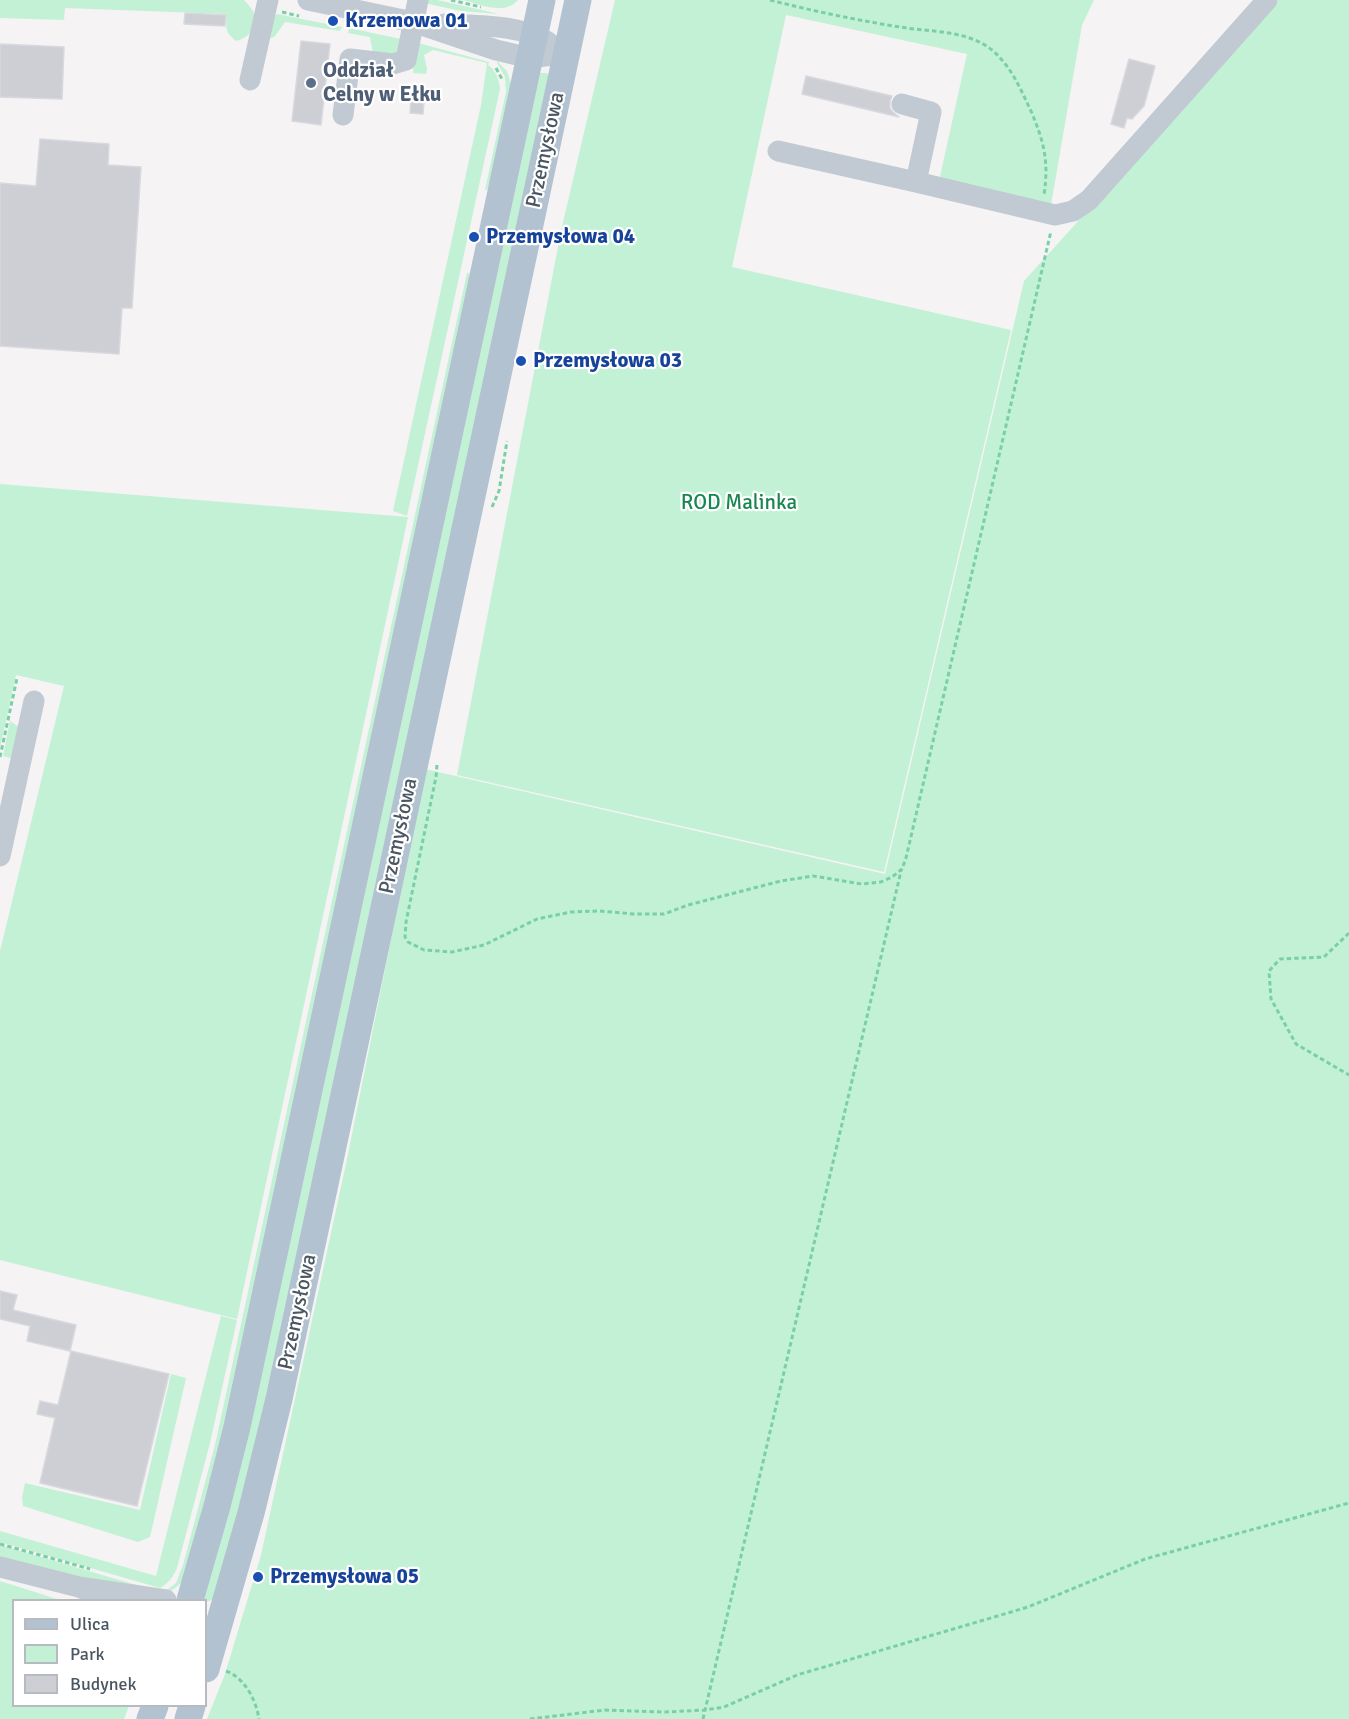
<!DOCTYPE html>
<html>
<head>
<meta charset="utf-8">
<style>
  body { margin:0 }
  #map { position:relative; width:1349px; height:1719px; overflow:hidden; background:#f5f3f3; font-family:Signika,sans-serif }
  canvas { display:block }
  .legend { position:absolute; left:12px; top:1599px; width:195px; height:108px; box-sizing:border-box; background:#fff; border:2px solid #b7bbc0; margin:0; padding:8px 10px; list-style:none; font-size:18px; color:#4a5661 }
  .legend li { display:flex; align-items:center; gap:12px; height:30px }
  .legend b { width:30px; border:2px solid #b7bbc0 }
</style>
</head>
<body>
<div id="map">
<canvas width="1349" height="1719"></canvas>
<ul class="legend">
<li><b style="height:8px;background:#b3c2d1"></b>Ulica</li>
<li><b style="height:16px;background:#c3f1d5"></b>Park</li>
<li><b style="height:16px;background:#cdcfd5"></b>Budynek</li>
</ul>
</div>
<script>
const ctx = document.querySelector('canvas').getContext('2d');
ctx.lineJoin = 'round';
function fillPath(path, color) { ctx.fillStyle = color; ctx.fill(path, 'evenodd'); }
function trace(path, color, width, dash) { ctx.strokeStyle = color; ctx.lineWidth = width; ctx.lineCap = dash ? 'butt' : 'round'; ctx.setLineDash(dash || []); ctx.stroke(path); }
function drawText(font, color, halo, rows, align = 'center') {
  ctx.font = font + ' Signika,sans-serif'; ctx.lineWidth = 4.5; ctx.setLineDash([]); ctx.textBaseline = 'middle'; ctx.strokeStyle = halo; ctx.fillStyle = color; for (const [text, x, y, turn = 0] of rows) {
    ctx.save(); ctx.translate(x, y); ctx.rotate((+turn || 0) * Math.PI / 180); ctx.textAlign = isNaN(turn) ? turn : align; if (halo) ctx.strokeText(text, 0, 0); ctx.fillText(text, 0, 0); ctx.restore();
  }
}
fillPath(new Path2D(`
  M0,0H244C247,4 251,7 253,11C259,25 250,38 236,41C224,32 227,28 226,14L65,8L64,20L0,18Z
  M424,0H437L499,14L461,11L424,3Z
  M463,0H518C505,16 479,4 463,0Z
  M615,0H1094L1082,25L1051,205L939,181L967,54L786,15L732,267L1011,330L884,872L457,775L561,231Z
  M1278,0H1349V1719H207L225,1674L261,1555L346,1164L425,769L885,874L1024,281Z
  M277,14L342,27L340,31L285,22L275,36L272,38L269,37L273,17Z
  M349,28L401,39L399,57L373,54L370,37L348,33Z
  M418,43L489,62L488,65C496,70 499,80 500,89L407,516L393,511L481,105L487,63L433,50L424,55L427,69L426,74L413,73L414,53Z
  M497,61L507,71L512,87L496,163L487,190H485L506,92L505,77L497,63Z
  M540,73H547L550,78L269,1399L215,1596L212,1600L206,1602V1600H203Z
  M467,273H469V288L234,1389L183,1581L174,1589L168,1592L167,1590L176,1583L183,1565L215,1445Z
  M0,484L408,517L237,1319L0,1260V951L64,686L16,675L0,748Z
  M10,721L19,727L13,757L11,758L3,756Z
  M221,1316L237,1320L210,1443L177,1568C173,1577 169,1583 160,1588L0,1542V1531L156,1576Z
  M171,1374L186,1378L150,1537L138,1542L23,1506L22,1497L25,1483L140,1510Z
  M0,1545L157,1591L101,1582L0,1557Z
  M0,1581L60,1600H14V1706H129L124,1719H0Z`), '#c3f1d5');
const building = new Path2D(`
  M185,13L226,15L225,26L184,24Z
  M301,41L330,44L321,125L292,121Z
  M0,44L64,47L62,99L0,97Z
  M1129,59L1155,66L1144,106L1132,119L1127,118L1124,128L1111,124Z
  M806,76L892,96L890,101V108L893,112L899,117L802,94Z
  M411,100L424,101L423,114L410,113Z
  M40,139L109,144L108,165L141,167L132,308H122L119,354L0,346V183L36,186Z
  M0,1291L17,1295L13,1310L76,1325L70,1351L27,1341L30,1326L0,1319Z
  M71,1351L169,1374L137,1506L40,1483L55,1418L37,1414L40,1401L58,1405Z`);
fillPath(building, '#cdcfd5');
trace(building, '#d7d9de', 1.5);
trace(new Path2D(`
  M451,0L481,7
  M770,0C813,11 856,20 900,27C929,32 963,30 988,47C1010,63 1020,88 1031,111C1044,142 1049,161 1044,195
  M282,12L299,16
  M496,68L503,81
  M492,507L499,491L507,441
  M0,757L17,678
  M437,765L436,777L406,922L405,937L408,942L424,950L452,952L484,945L537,919L571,912L600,911L634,914H664L688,905L781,881L813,876L862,884L881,882L892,877L902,869L906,858L1051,231
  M1349,933L1324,957L1280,959L1269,971L1271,999L1296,1044L1349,1075
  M0,1544L90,1569
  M226,1671C245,1678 256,1700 259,1719
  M530,1719L605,1710L665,1712L705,1710L724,1707L797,1675L1028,1607L1145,1559L1349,1503
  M703,1719L901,871`), '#7ad0a6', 3, [4.5, 3]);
trace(new Path2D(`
  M308,0L413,22L496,50L530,58L567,53
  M444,24C478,26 518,24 548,42
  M250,80L268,0
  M902,104L931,112L916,182
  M343,115L350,59L393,64L406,60L418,0
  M778,151L916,182L1055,215L1073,211L1089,200L1267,0
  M0,856L34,701
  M0,1567L79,1587
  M110,1600L79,1587L166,1600`), '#c1cad2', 21);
trace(new Path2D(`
  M190,1600L217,1506L237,1427L542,0
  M206,1669L251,1513L279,1399L578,0
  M150,1719L155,1706
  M188,1719L192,1706`), '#b3c2d1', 27);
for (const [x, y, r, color] of [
  [333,21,6,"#1a4fb4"],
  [311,83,6,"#5c6f8a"],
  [474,237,6,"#1a4fb4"],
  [521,361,6,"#1a4fb4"],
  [258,1577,6,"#1a4fb4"]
]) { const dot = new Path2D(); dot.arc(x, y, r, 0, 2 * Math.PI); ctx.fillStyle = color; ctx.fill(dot); trace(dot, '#fff', 2); }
drawText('bold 21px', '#164399', '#fff', [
  ["Krzemowa 01",345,21],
  ["Przemysłowa 04",486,237],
  ["Przemysłowa 03",533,361],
  ["Przemysłowa 05",270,1577]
], 'left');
drawText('bold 21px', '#4e5e75', '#fff', [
  ["Oddział",323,71],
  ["Celny w Ełku",323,95]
], 'left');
drawText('21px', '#4a5661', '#fff', [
  ["Przemysłowa",546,150,-78],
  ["Przemysłowa",399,836,-78],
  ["Przemysłowa",298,1312,-78]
]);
drawText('21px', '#17864f', '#fff', [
  ["ROD Malinka",739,503]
]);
</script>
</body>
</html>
